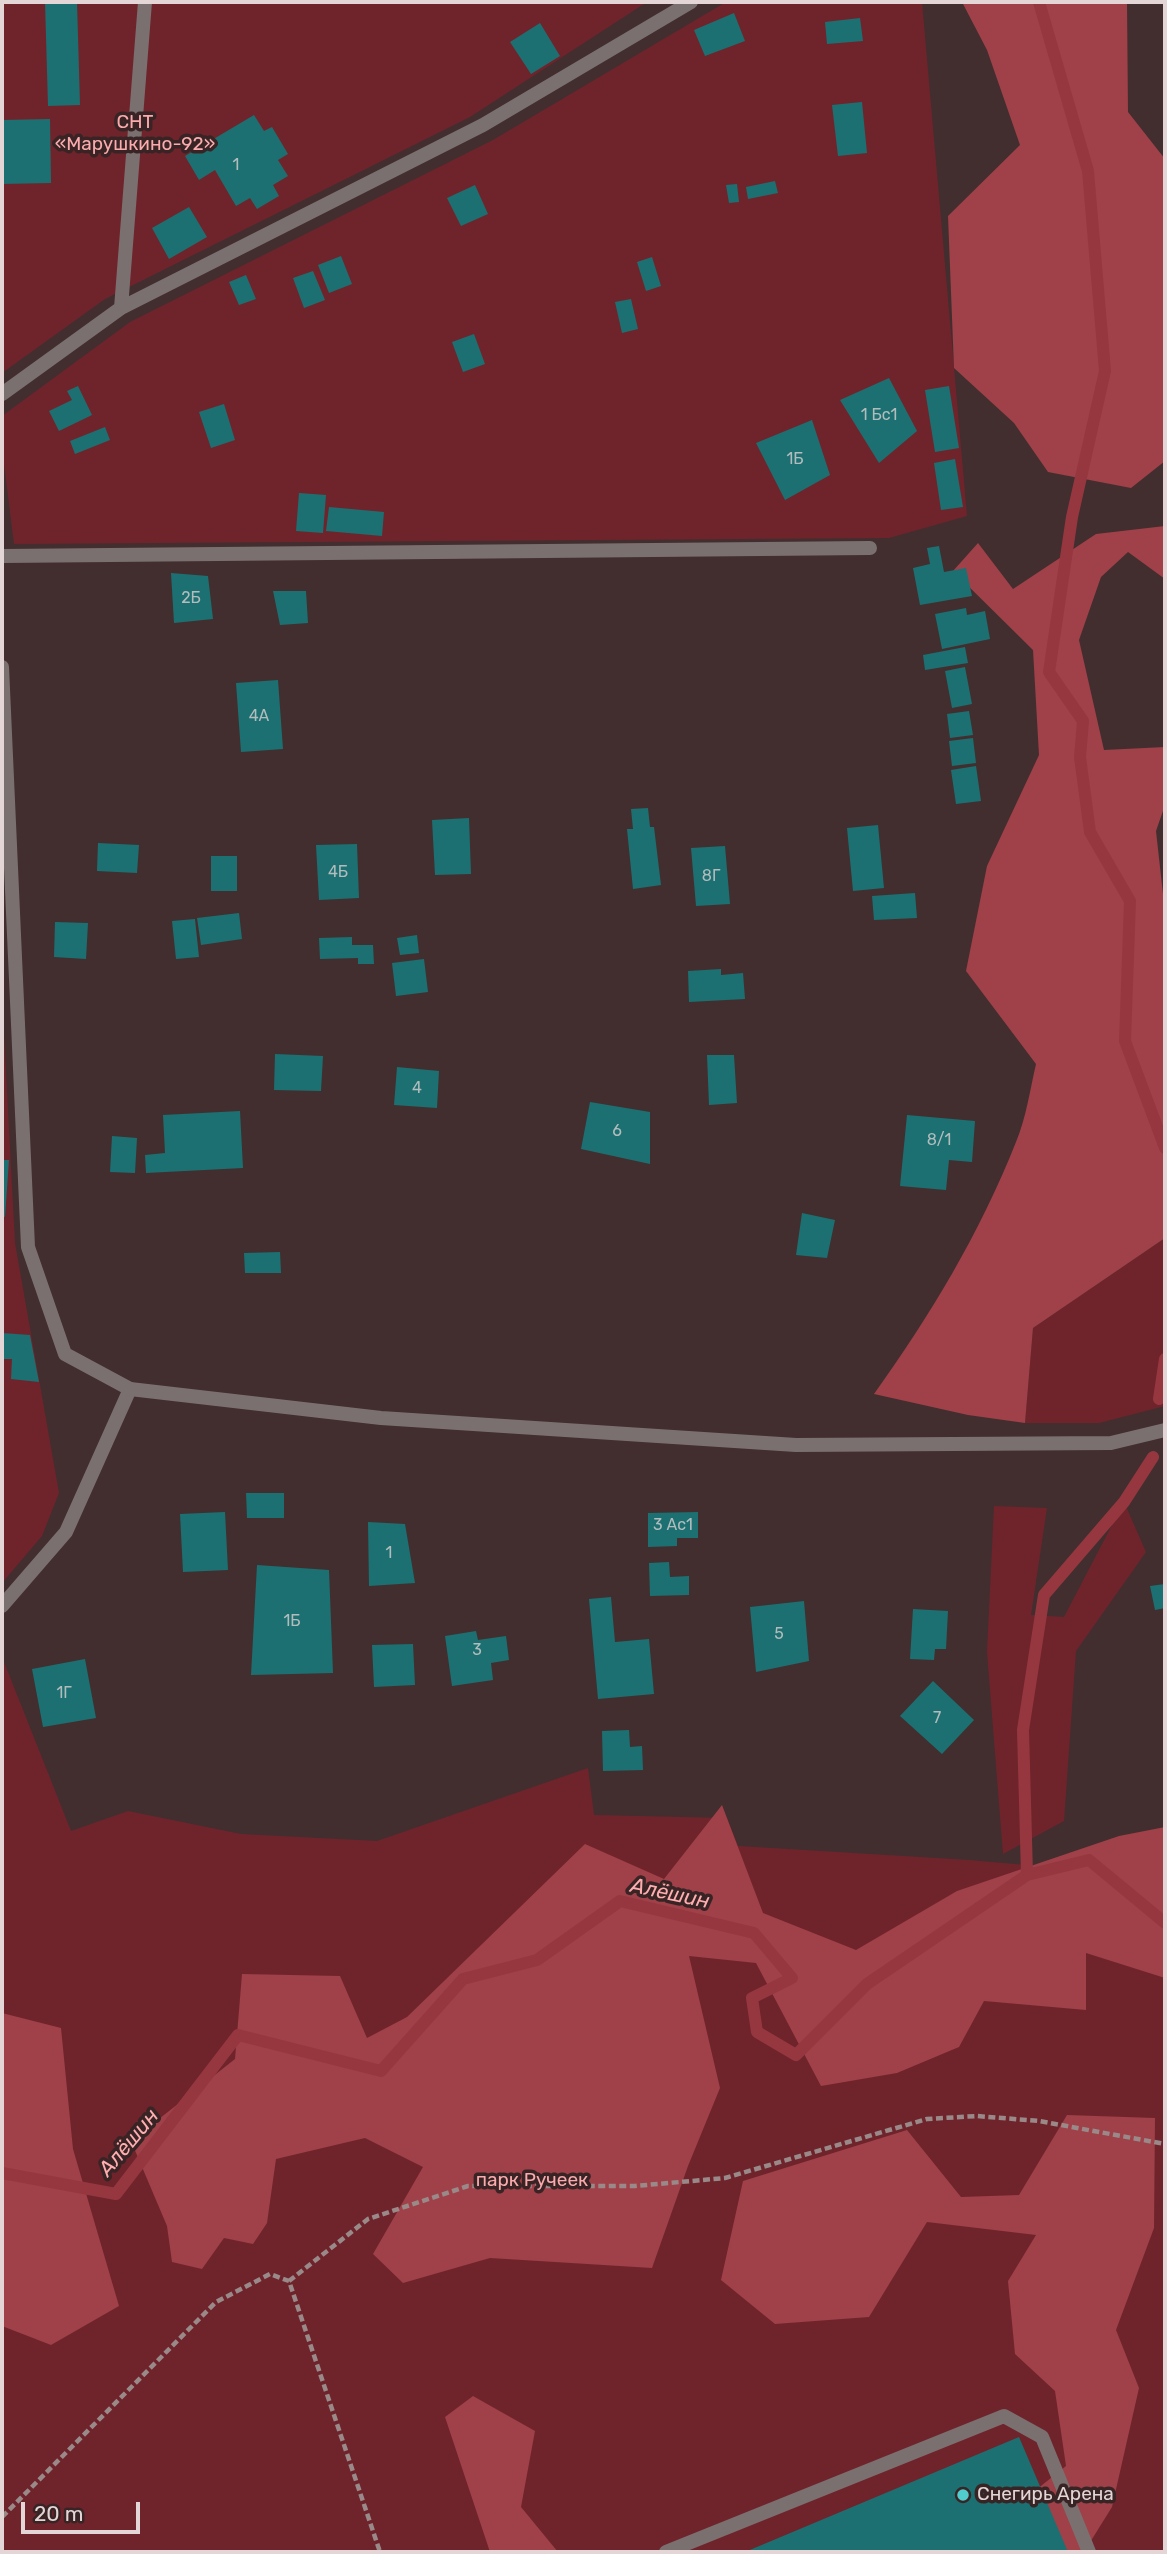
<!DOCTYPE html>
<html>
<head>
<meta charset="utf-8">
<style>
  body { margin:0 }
  #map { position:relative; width:1167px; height:2554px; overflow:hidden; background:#422e2f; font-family:Rubik,sans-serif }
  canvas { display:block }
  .frame { position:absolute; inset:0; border:4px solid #e4d6d6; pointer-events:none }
  .scale { position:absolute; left:21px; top:2502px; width:119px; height:32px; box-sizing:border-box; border:4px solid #e4d6d6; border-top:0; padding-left:9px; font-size:21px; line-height:24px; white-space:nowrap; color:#e4d6d6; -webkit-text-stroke:5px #382425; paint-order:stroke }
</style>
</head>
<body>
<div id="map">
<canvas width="1167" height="2554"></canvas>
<div class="frame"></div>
<div class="scale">20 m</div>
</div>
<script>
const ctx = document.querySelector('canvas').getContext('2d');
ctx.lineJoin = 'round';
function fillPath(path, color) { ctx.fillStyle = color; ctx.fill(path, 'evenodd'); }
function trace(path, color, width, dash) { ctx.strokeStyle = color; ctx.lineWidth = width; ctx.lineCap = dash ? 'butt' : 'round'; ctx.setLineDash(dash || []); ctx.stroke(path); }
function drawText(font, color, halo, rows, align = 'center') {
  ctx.font = font + ' Rubik,sans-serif'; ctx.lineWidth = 7; ctx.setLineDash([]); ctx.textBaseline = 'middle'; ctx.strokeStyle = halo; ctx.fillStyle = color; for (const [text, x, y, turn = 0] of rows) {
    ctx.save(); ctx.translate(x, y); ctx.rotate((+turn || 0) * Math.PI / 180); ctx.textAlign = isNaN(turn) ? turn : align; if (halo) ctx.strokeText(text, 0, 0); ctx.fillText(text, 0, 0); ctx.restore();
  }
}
fillPath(new Path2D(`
  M2,2H647L470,117L105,299L2,373Z
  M726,2H922L967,516L889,538L14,544L2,448V416L130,322L493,140Z
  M2,997L15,1243L59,1493L42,1536L2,1583Z
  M1165,1238V1406L1099,1423H1025L1033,1328Z
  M1124,1502L1146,1552L1076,1651L1064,1821L1003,1854L987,1652L994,1506L1047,1508L1031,1615L1064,1617Z
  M2,1657L71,1831L128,1811L241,1834L377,1841L588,1768L594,1815L727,1818L738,1846L969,1860L1165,1877V2552H2Z`), '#6f242c');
fillPath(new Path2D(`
  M962,2H1127L1128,112L1165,159V461L1131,488L1048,472L1014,423L954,368L948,216L1020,145L987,50Z
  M1165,526V579L1128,552L1101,577L1079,640L1104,750L1165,747V805L1156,831L1165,912V1238L1033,1328L1025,1423L968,1415L874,1394C930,1316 980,1233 1016,1142C1026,1118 1030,1090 1036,1064L966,971L987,866L1039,755L1033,650L953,571L978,543L1013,589L1096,534Z
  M722,1805L763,1913L856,1950L957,1891L1119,1836L1165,1827V1978L1086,1953V2010L984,2001L959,2047L897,2073L821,2086L756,1963L689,1956L720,2088L688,2166L652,2268L490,2258L403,2283L373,2254L423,2167L365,2138L276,2159L267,2223L253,2244L224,2238L202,2269L172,2262L167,2226L131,2141L235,2059L242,1974L340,1976L367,2038L407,2017L585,1844L664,1879Z
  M2,2013L61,2028L73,2149L119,2306L51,2345L2,2326Z
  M1067,2115L1155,2118L1154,2228L1116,2330L1139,2388L1112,2507L1084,2552H958L1066,2466L1055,2391L1015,2354L1008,2281L1036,2235L927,2222L869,2317L775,2324L721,2280L743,2181L907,2130L961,2197L1019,2195Z
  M473,2396L535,2431L521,2507L558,2552H490L445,2417Z`), '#a04048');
trace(new Path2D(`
  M1039,2L1088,171L1105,371L1072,517L1049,672L1083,721L1080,757L1090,832L1130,901L1125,1041L1165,1148
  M1159,1399L1165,1359
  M1027,1875L1023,1730L1044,1595L1124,1502L1153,1457
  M2,2173L116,2194L238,2035L381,2071L463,1979L537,1960L620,1901L754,1933L792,1978L752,1998L757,2032L796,2055L867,1984L1027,1875L1089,1860L1165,1923`), '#963740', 12);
fillPath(new Path2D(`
  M45,2H77L80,105L48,106Z
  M734,13L745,41L705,56L694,30Z
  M860,18L863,41L827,44L825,22Z
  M540,23L560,56L531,74L510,42Z
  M862,102L867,153L838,156L832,105Z
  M254,115L264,131L272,127L288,154L278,160L288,176L273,185L279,196L257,209L250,198L236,206L215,170L199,180L185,156Z
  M50,119L51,183L2,184V120Z
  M775,181L778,193L748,199L746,187Z
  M737,184L739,202L729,203L726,185Z
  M475,185L488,214L461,226L447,198Z
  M189,207L207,237L169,259L152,228Z
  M341,256L352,284L329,293L318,265Z
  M652,257L661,286L646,291L637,262Z
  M313,271L325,300L304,308L293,278Z
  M246,275L256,299L239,305L229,282Z
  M631,299L638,329L622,333L615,302Z
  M474,334L485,364L463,372L452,342Z
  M889,378L917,431L879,463L840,400Z
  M78,386L92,415L59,431L49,411L72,400L67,391Z
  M949,386L959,448L935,452L925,390Z
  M224,404L235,440L211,448L199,412Z
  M812,420L830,475L785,500L756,443Z
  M105,427L110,440L75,454L70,441Z
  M955,459L963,507L941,510L934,463Z
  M299,493L326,495L323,533L296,531Z
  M329,507L384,512L382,536L326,531Z
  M939,546L944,572L966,568L972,596L920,605L913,568L930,564L927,548Z
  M171,573L208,576L213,619L174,623Z
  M273,591H306L308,623L280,625Z
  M966,608L967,615L985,611L990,639L942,649L935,614Z
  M965,647L968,663L925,670L923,655Z
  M965,667L972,704L952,708L945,671Z
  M278,680L283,749L241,752L236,683Z
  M969,711L973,735L950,738L947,714Z
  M973,738L976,763L952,766L949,741Z
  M976,766L981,801L956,804L951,770Z
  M648,808L650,827H654L661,885L633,889L627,829H633L631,809Z
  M469,818L471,874L435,875L432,820Z
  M878,825L884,888L853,891L847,828Z
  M98,843L139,845L137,873L97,871Z
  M357,844L359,898L319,900L316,845Z
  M725,846L730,904L696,906L691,848Z
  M211,856H237V891H211Z
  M915,893L917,918L874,920L872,896Z
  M239,913L242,939L201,945L197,918Z
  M195,919L199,957L176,959L172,921Z
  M55,922L88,923L86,959L54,957Z
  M417,935L419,953L400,955L397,938Z
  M352,937V945H373L374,964H358V958L320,959L319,938Z
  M424,959L428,992L396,996L392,963Z
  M721,969V975L743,973L745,999L689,1002L688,971Z
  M275,1054L323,1056L321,1091L274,1090Z
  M707,1055H734L737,1103L709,1105Z
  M397,1067L439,1071L437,1108L394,1105Z
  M590,1102L650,1112V1164L581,1149Z
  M240,1111L243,1168L146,1173L145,1155L165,1153L163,1115Z
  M907,1115L975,1121L972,1162L949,1160L946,1190L900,1186Z
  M112,1136L137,1138L135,1173L110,1172Z
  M2,1160H9L5,1217L2,1216Z
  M802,1213L835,1220L827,1258L796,1255Z
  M280,1252L281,1273H245L244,1253Z
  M2,1333L30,1335L39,1382L11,1379L12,1359H2Z
  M246,1493H284V1518H247Z
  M225,1512L228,1570L183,1572L180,1514Z
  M698,1512V1538H677V1546L648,1547V1513Z
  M368,1522L405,1524L415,1583L369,1586Z
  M669,1562L670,1577L689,1576V1595L650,1596L649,1563Z
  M257,1565L329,1570L333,1673L251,1675Z
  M1165,1584V1608L1155,1610L1150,1586Z
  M611,1597L615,1642L649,1639L654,1694L598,1699L589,1599Z
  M804,1601L809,1661L756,1672L750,1607Z
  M913,1609L948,1611L946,1649H935L934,1660L910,1659Z
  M476,1631L478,1640L506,1636L509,1660L491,1663L493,1680L452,1686L445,1636Z
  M413,1644L415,1685L374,1687L372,1645Z
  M85,1659L96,1718L43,1727L32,1669Z
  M933,1681L974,1720L942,1754L900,1716Z
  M629,1730L630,1747L642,1746L643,1770L603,1771L602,1731Z
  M1019,2437L1068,2552H745Z`), '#1c7071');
trace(new Path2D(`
  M289,2281L368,2219L468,2186H635L725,2178L927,2119L977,2116L1039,2121L1165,2144
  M2,2517L216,2302L270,2274L289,2281L380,2552`), '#9a8989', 4.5, [7, 3.5]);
trace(new Path2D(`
  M121,308L145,2
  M2,394L121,308L483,125L691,2
  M2,556L870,548
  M2,667L28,1247L65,1354L130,1389L66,1532L2,1606
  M666,2552L1004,2416L1042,2437L1089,2552`), '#7b7070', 14);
trace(new Path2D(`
  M130,1389L381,1418L796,1445L1111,1443L1165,1430`), '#7b7070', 14);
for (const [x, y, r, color] of [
  [963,2495,7,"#52cdce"]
]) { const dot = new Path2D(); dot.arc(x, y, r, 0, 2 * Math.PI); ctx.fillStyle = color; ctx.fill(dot); trace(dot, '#382425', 2.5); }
drawText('16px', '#b2bcbd', null, [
  ["1",236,165],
  ["1 Бс1",879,415],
  ["1Б",795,459],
  ["2Б",191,598],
  ["4А",259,716],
  ["4Б",338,872],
  ["8Г",711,876],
  ["4",417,1088],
  ["6",617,1131],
  ["8/1",939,1140],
  ["3 Ас1",673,1525],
  ["1",389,1553],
  ["1Б",292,1621],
  ["5",779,1634],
  ["3",477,1650],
  ["1Г",64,1693],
  ["7",937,1718]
]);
drawText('19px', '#fbabad', '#382425', [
  ["СНТ",135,123],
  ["«Марушкино-92»",135,145],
  ["парк Ручеек",532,2181]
]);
drawText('19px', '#e4d6d6', '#382425', [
  ["Снегирь Арена",977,2495]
], 'left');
drawText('italic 21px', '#ffaeb0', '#382425', [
  ["Алёшин",670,1894,12],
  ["Алёшин",129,2143,-50]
]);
</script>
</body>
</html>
